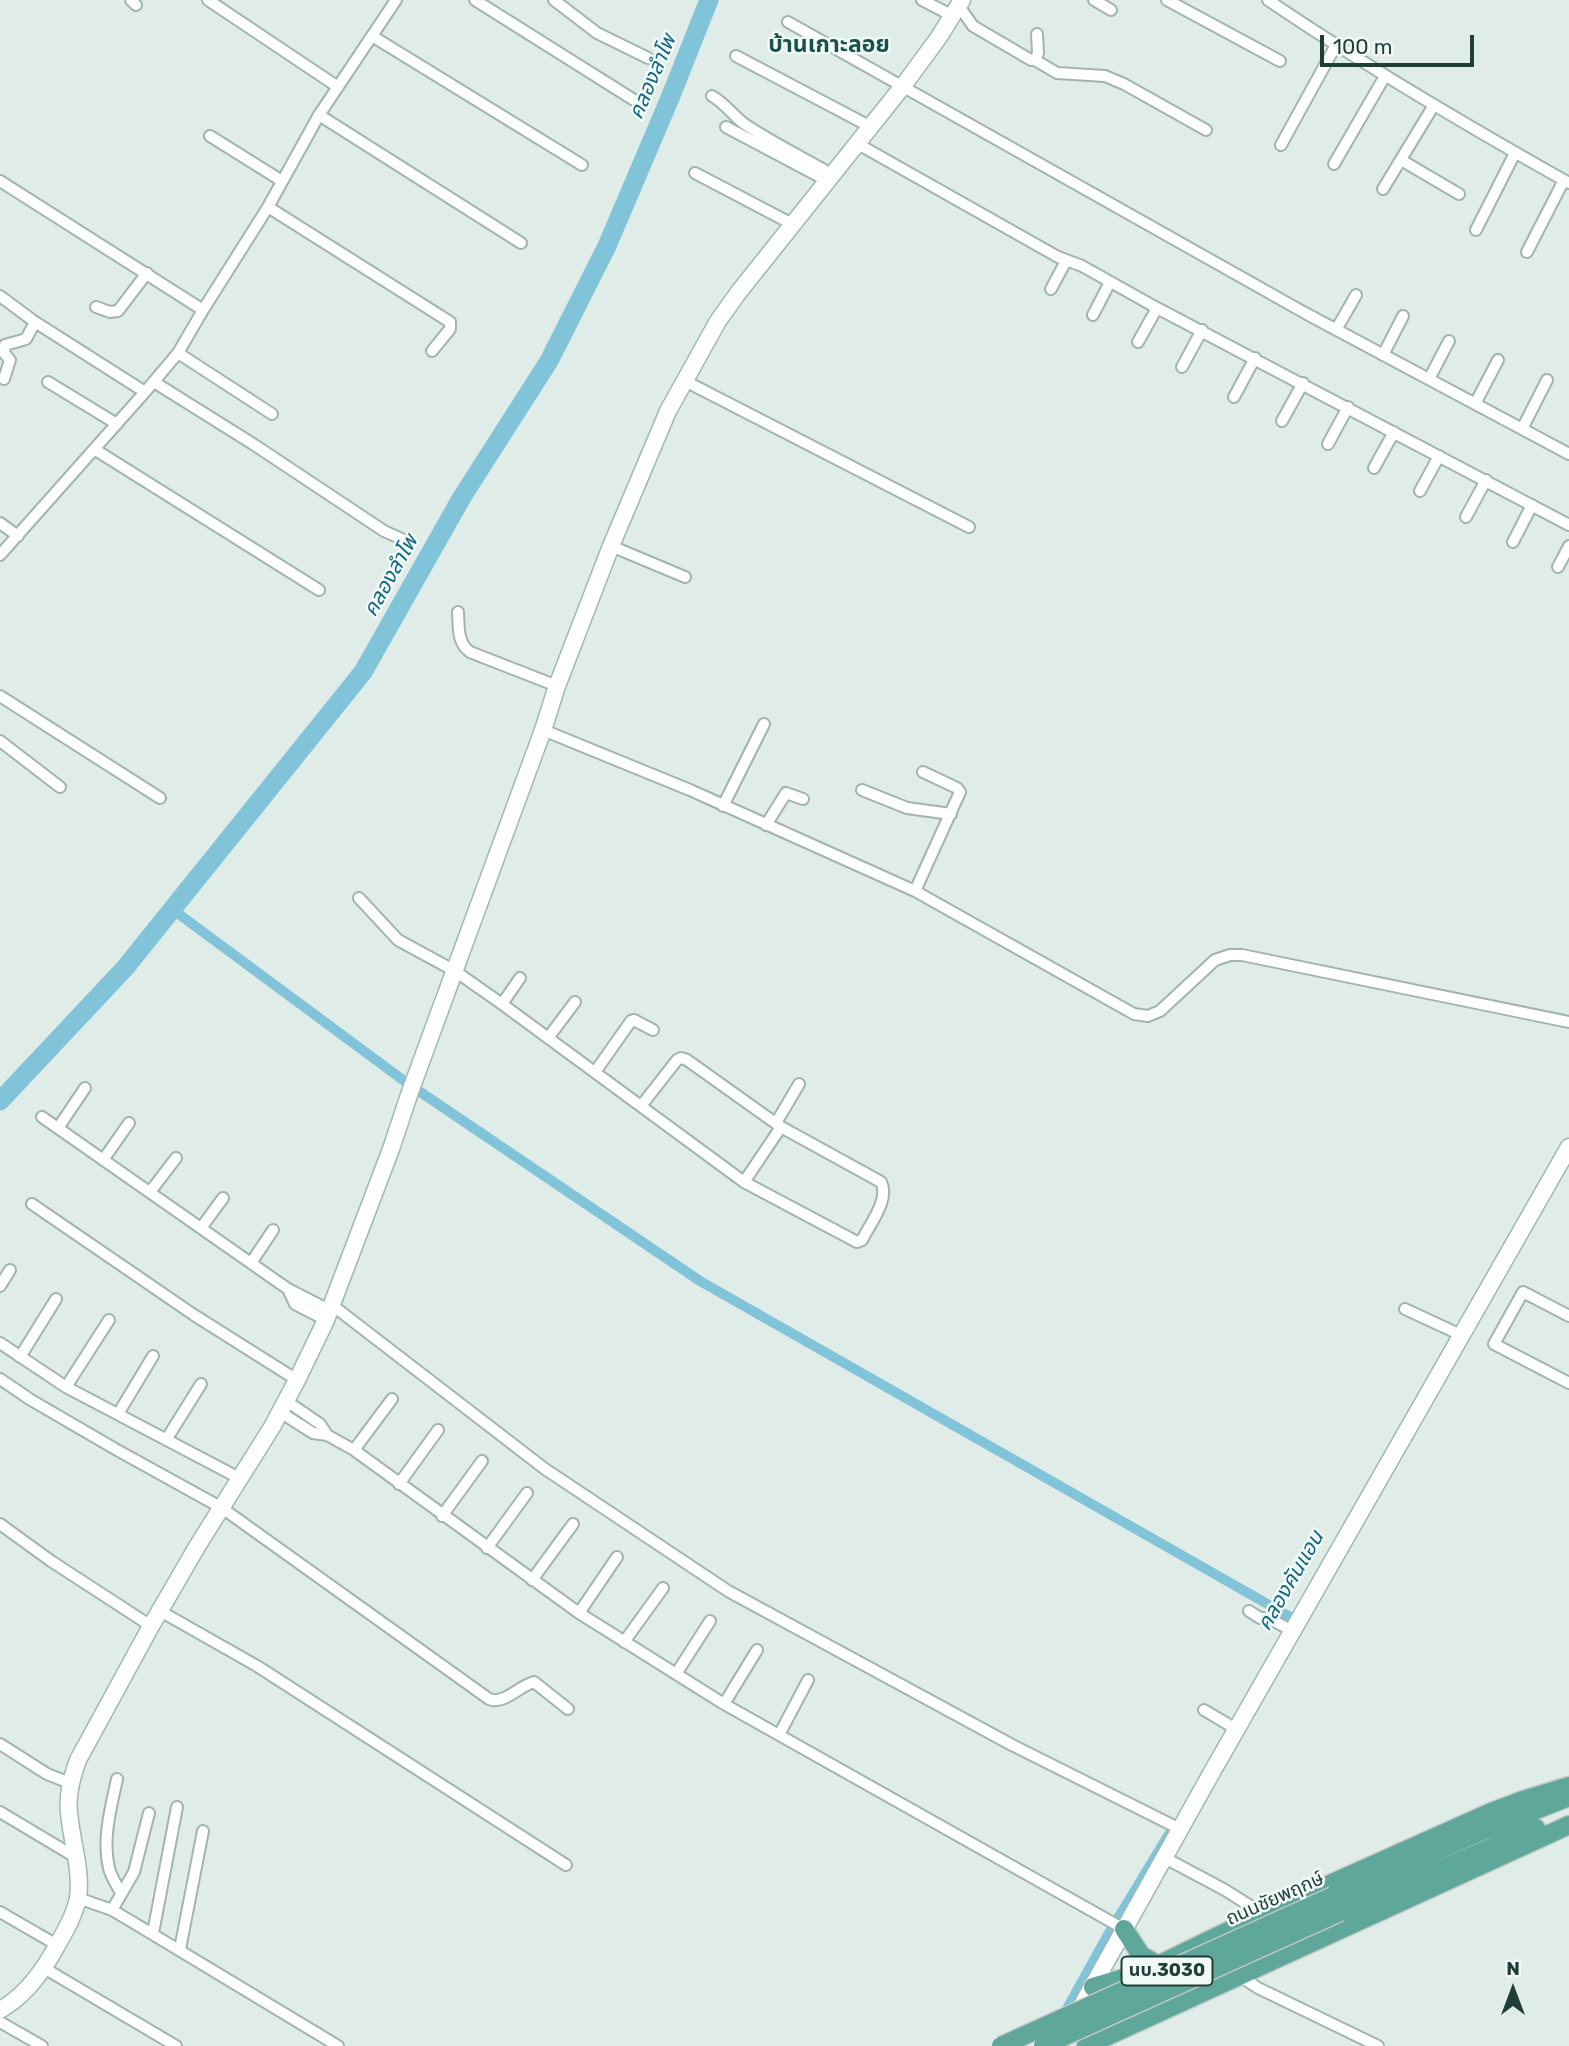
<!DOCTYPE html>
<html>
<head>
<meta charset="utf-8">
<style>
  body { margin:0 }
  #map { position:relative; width:1569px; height:2046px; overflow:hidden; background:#e0ece8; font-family:Rubik,sans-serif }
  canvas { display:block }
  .north { position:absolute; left:1478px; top:1955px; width:70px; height:70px; -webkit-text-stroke:5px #f0f9f5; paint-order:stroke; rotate:0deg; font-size:19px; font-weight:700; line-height:28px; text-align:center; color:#1f3e38 }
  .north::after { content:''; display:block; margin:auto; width:24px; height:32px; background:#1f3e38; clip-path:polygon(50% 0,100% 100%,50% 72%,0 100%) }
  .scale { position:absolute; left:1320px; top:35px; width:154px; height:32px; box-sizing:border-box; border:4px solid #1f3e38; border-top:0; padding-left:9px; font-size:21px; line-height:24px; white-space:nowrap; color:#1f3e38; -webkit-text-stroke:5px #f0f9f5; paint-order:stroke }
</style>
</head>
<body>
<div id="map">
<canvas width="1569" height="2046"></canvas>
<div class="north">N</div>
<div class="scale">100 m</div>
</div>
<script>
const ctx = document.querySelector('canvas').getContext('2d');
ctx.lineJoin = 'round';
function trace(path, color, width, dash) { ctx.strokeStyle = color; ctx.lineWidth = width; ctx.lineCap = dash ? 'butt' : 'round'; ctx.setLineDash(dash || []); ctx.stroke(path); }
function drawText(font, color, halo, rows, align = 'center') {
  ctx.font = font + ' Rubik,"Noto Sans Thai",sans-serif'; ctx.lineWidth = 5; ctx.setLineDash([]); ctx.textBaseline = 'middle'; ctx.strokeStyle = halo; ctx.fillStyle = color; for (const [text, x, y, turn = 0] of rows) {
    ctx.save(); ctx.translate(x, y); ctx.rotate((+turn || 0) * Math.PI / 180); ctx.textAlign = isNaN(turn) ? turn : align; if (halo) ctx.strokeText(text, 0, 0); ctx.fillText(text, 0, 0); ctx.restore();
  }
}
trace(new Path2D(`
  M172,909L407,1083L700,1281L1292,1618
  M1063,2016L1109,1933L1169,1834`), '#81c3d8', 10);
trace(new Path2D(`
  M0,1101L125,968L363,672L462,497L549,361L607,246L670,98L709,0`), '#81c3d8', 19);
const street = new Path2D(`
  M131,0L136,5
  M208,0L338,87
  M475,0L634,100
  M554,0L597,33L648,58
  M922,0L953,16
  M1094,0L1111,10
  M1167,0L1280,61
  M1268,0C1365,66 1466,125 1569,183
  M959,6L973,26L1031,60L1036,59L1038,53L1037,34
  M788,22L1305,313L1569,454
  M372,36L582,165
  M736,56L871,127
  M1035,60L1057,73L1105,76L1124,84L1206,130
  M712,96C726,104 733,116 746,125C773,143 804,158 833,175
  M319,115L521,243
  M726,127L828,181
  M210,136L282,181
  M858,144L1058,257L1082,266L1157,308L1569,525
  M1281,145L1336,45
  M1401,160L1459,194
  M1334,164L1385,76
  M695,173L794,225
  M0,181L203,310
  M1383,189L1434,105
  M268,207L450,322V329L432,351
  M1476,230L1515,153
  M1527,252L1564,180
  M1051,289L1066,261
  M0,296L35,322L145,392
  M96,307L110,312L118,311L147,273
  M1093,315L1110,282
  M1336,330L1356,295
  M1138,342L1157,308
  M178,353L272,414
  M1383,355L1403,316
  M1182,367L1202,330
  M4,379L10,360L4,353L5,345L26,339L35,322
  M1429,379L1449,341
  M685,381L969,527
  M48,382L117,424
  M154,382L253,444L384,531L406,541
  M1234,397L1255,358
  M1475,404L1498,360
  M1282,421L1303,383
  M1522,429L1547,380
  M1328,444L1348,407
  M94,449L319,590
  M1374,468L1394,432
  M1420,491L1439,456
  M1466,517L1486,480
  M0,523L18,536
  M1513,542L1532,505
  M611,546L685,577
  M0,555L145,392L178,353L203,310L268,207L319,115L396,0
  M1558,567L1569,546
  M458,612C459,627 457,643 470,652L557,686
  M0,696L160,798
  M543,730L690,790L915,891L1134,1014L1148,1016L1160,1011L1215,960L1230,955H1242L1569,1022
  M0,741L60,787
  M862,790L907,808L951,814
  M723,806L764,724
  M766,825L786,793L803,799
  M915,891L960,792L957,788L923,772
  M359,898L398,940L455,971L502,1004L744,1182L857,1242L862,1240C870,1224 890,1199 881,1182L781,1127L687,1060L681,1058L677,1060L641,1106
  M502,1004L520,978
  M548,1038L575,1002
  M595,1072L631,1021L634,1020L653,1030
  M42,1117L288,1289
  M776,1123L799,1084
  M58,1128L85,1088
  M103,1160L129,1123
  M744,1182L781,1127
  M150,1192L176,1158
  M32,1204L194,1315L297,1380
  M201,1228L223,1198
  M251,1263L273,1230
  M0,1286L10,1270
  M332,1305L545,1469L728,1591L1012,1745L1180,1829
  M1405,1309L1461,1335
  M1569,1316L1523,1292L1494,1344L1569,1383
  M326,1320L295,1304L288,1289L329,1310
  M0,1343L66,1387L241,1479
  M20,1357L56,1299
  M0,1379L31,1400L117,1450L222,1508L489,1699C504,1705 519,1686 534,1682L568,1709
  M66,1387L109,1320
  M280,1412L313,1433L327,1435L320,1424L285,1400
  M118,1414L153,1356
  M327,1435L354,1450L579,1613L724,1704L1124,1929
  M166,1440L201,1384
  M354,1450L392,1399
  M399,1484L438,1430
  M442,1516L482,1461
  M0,1524L51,1561L151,1626
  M487,1548L527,1493
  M532,1580L573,1524
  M160,1611L257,1666L566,1865
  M1249,1611L1260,1618H1269L1292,1631
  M579,1613L617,1557
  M624,1642L663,1588
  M676,1674L710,1621
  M724,1704L757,1650
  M1204,1710L1236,1729
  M779,1735L808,1680
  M0,1744L47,1774L70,1783
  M117,1779C111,1807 102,1839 109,1868C111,1877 117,1885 121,1893
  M0,1812L77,1858
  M1165,1858L1225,1890L1263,1914
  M78,1898L112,1910L129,1920L338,2046
  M112,1910L134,1872L149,1813
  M0,1912L57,1945
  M153,1933L177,1807
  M180,1949L203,1831
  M44,1968L176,2046
  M1238,1975L1258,1988L1378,2046
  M0,2022L42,2046`);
const secondary = new Path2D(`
  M0,2010C23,1997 38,1978 51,1956C61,1938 74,1918 78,1898C82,1869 71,1840 69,1812C67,1794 72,1777 78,1760L151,1626L198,1545L272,1427L297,1380L326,1320L391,1149L410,1092L543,730L557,686L611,546L668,411L718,321L738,293L903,86L939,37L962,0
  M1077,2014L1212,1772L1569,1147`);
const primary = new Path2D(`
  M1333,1896L1482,1831L1569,1797
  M1340,1912L1536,1828
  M1124,1929L1141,1955L1158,1965
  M1093,1987L1131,1976L1158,1965L1263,1914L1489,1813L1523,1800L1569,1786
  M1086,2046L1569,1825`);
trace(street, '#a2b4b0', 14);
trace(secondary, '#9db9b1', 19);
trace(primary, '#c0c9c7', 21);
trace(street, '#fff', 10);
trace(secondary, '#fff', 16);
trace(primary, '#5fa79a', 18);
const primaryBridge = new Path2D(`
  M1001,2046L1333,1896
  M1043,2046L1340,1912`);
trace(primaryBridge, '#c0c9c7', 21, []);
trace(primaryBridge, '#5fa79a', 18);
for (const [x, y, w] of [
  [1167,1971,91]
]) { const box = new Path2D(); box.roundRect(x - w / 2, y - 14.5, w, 29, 5); ctx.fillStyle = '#f0f9f5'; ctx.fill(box); trace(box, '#1f3e38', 2); }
drawText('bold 18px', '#1f3e38', null, [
  ["นบ.3030",1167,1971]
]);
drawText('19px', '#1f3e38', '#f0f9f5', [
  ["ถนนชัยพฤกษ์",1275,1899,-24]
]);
drawText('italic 21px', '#136580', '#f0f9f5', [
  ["คลองลำโพ",653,77,-67],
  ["คลองลำโพ",391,576,-61],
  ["คลองคันแอน",1291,1581,-60]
]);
drawText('bold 23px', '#195249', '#f0f9f5', [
  ["บ้านเกาะลอย",829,45]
]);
</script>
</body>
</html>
